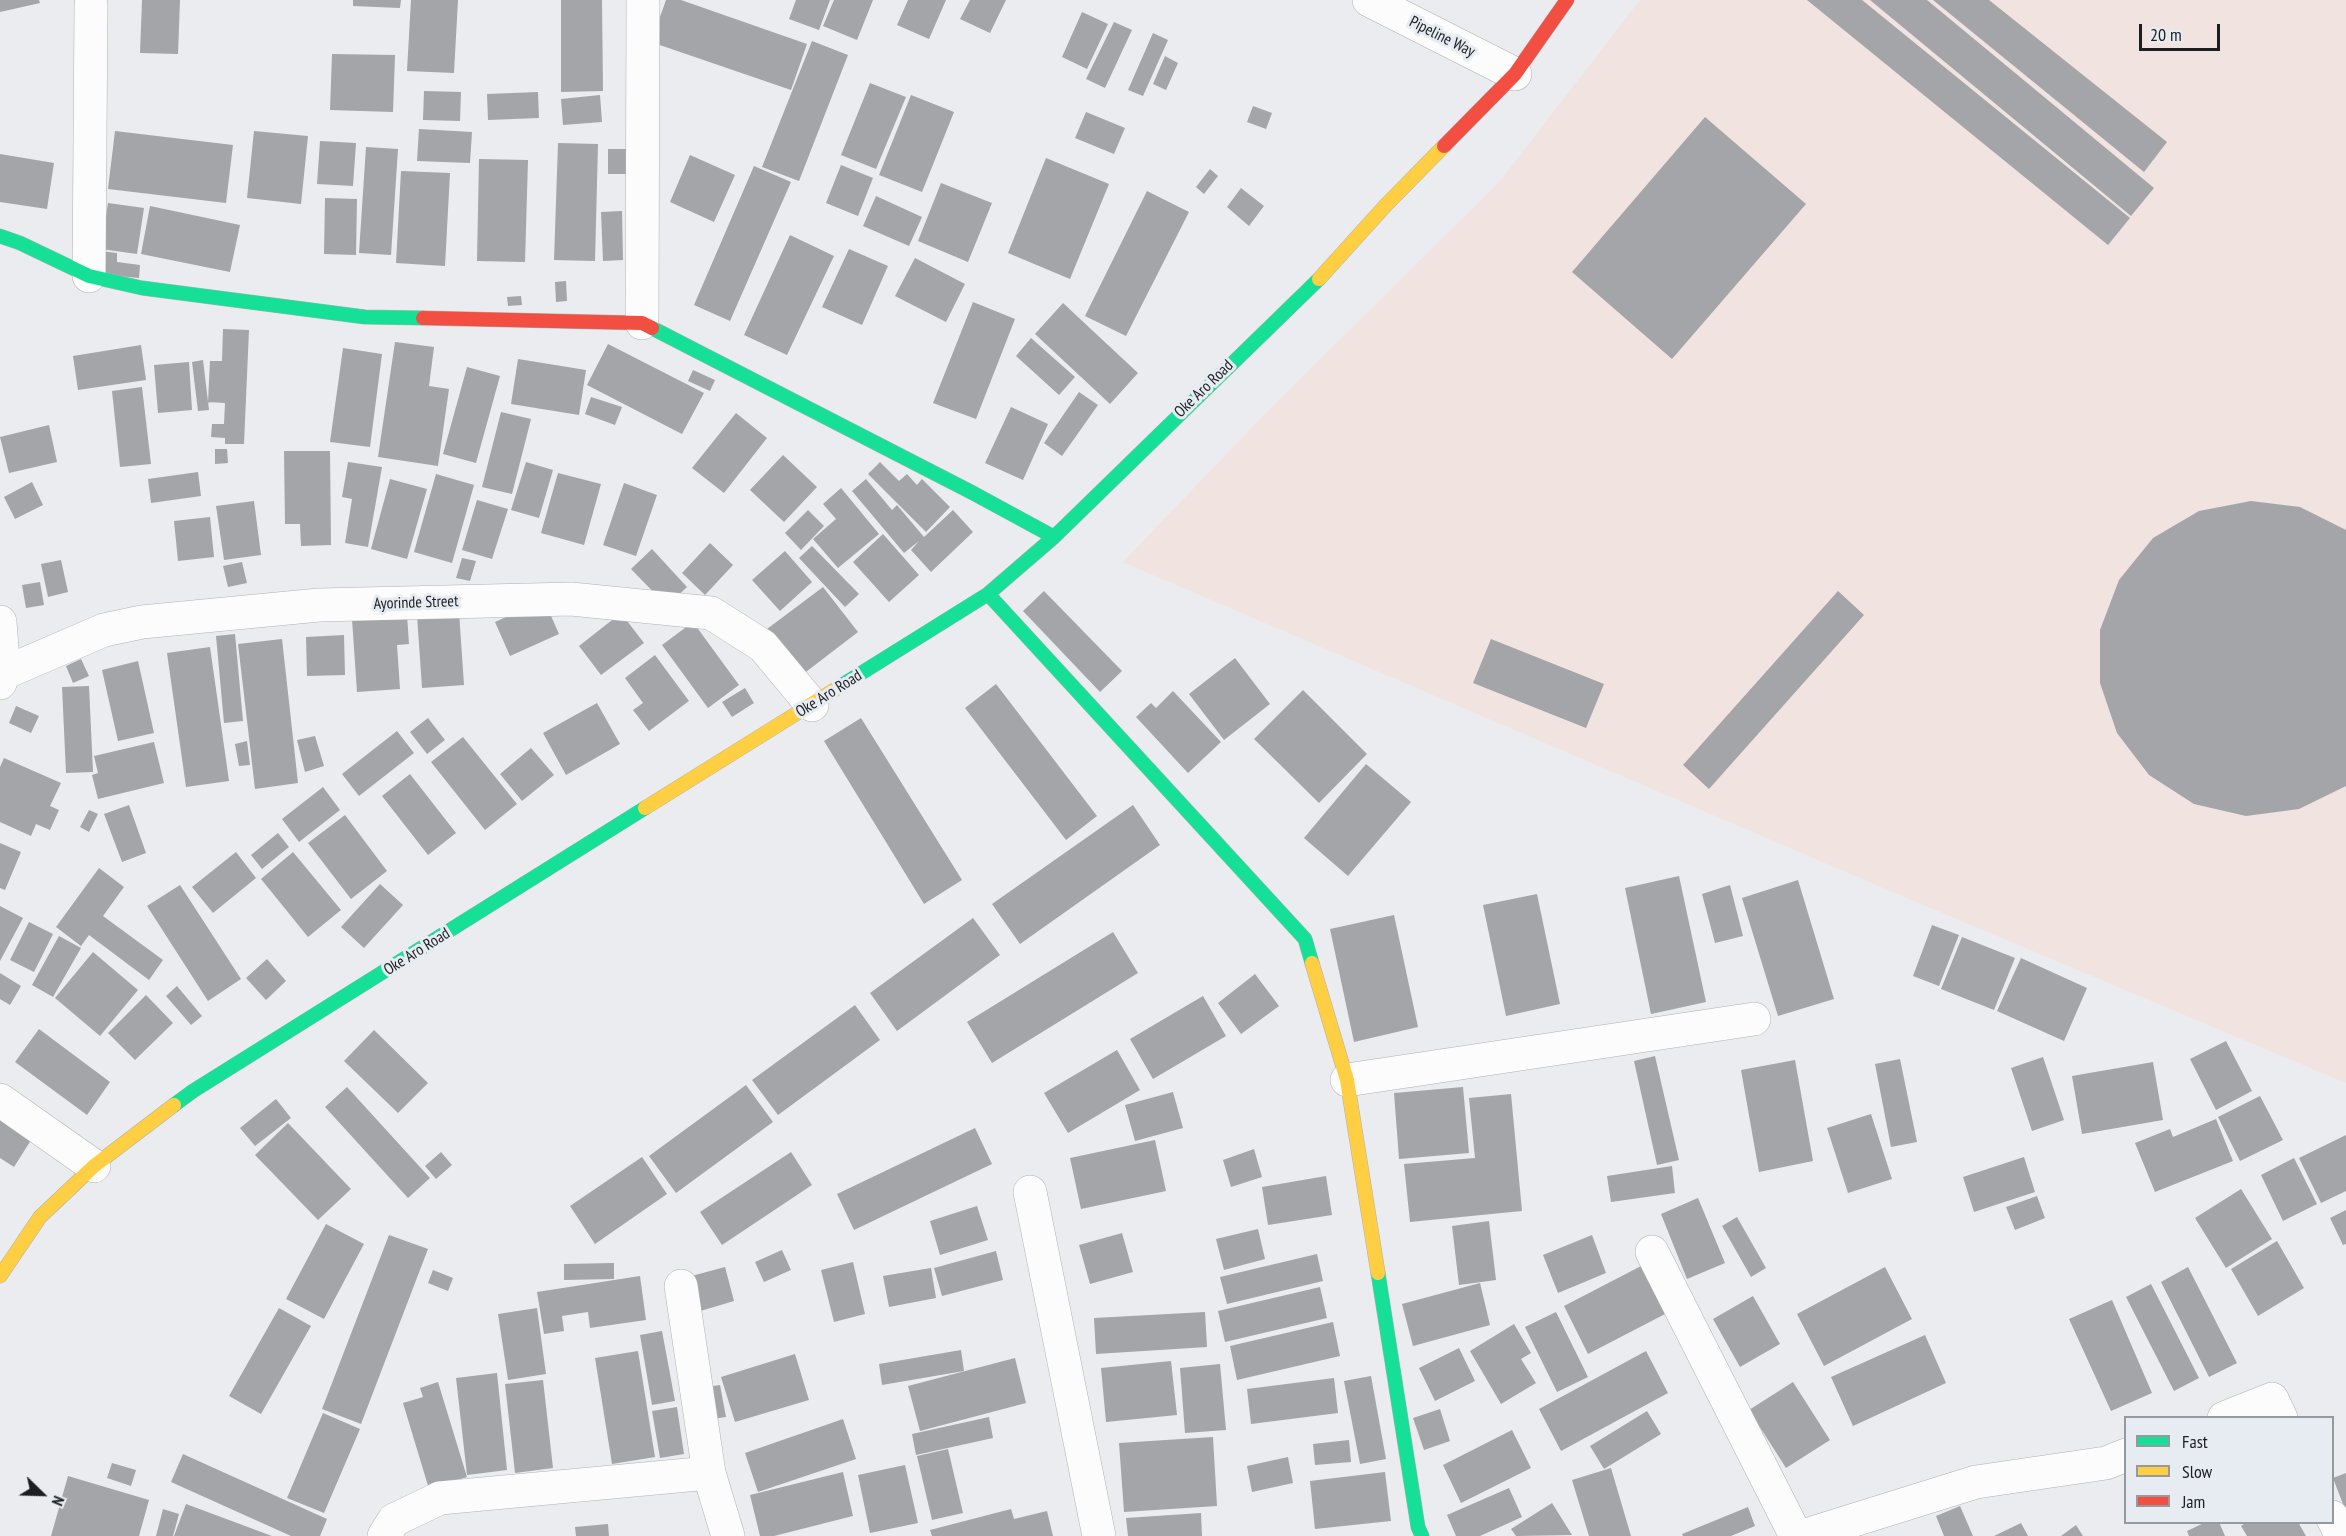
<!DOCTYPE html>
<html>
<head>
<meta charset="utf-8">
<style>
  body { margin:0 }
  #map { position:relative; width:2346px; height:1536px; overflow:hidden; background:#eaecef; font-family:"PT Sans Narrow",sans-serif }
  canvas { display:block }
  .legend { position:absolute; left:2124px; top:1416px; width:210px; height:108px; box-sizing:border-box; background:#e7ecf2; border:2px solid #969a9e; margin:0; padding:8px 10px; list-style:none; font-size:18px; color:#1c1e20 }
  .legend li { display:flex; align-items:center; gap:12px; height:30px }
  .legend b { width:30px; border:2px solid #969a9e }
  .north { position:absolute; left:12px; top:1464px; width:60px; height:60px; -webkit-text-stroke:4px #e7ecf2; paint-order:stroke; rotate:113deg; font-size:16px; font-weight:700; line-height:24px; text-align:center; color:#1c1e20 }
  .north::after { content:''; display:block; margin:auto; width:21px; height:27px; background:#1c1e20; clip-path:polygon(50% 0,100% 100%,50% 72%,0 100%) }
  .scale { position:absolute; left:2139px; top:24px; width:81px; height:27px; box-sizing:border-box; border:3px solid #1c1e20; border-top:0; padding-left:8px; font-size:18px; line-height:21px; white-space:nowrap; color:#1c1e20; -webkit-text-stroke:4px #e7ecf2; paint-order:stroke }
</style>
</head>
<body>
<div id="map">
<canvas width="2346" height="1536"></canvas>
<ul class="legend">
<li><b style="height:8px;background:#16e098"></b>Fast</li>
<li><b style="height:8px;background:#ffcf43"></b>Slow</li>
<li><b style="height:8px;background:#f24e42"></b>Jam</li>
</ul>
<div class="north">N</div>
<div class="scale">20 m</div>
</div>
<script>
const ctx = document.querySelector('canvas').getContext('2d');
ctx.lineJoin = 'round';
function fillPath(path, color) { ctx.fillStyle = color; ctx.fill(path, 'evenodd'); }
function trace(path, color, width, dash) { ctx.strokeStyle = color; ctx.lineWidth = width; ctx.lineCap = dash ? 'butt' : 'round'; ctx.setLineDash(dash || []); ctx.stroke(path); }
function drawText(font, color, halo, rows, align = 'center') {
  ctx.font = font + ' "PT Sans Narrow",sans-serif'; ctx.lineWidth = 6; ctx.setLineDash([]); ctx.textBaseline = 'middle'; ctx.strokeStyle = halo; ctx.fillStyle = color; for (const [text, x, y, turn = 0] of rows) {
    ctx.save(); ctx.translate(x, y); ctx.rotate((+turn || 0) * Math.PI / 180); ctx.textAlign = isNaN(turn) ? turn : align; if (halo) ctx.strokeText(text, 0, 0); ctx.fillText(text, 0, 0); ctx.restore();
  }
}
fillPath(new Path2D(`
  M1640,0H2346V1083L1888,890L1123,562L1264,415L1500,181Z`), '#f0e3e0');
fillPath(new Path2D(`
  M0,0H39L40,3L0,12Z
  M142,0H180L178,54L140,53Z
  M353,0H401L400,8L353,6Z
  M411,0H458L454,73L407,71Z
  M561,0H602L603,91L561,92Z
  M666,0H681L807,44L791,90L651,42Z
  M796,0H830L819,30L789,19Z
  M834,0H873L857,40L823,26Z
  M908,0H946L929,39L897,25Z
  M970,0H1006L990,33L960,19Z
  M1807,0H1862L2130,218L2108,245Z
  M1870,0H1927L2154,188L2131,216Z
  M1933,0H1989L2167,142L2144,172Z
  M1082,12L1108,24L1087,69L1062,57Z
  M1114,22L1132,30L1105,88L1086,79Z
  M1153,33L1168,40L1143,96L1128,90Z
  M812,41L848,55L799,181L762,167Z
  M332,54L395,55L393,112L330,110Z
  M1165,56L1178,63L1166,90L1153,84Z
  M870,83L906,97L876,169L841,155Z
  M424,91L461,92L460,121L423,120Z
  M538,92L539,118L488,120L487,94Z
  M600,95L602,122L563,125L561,99Z
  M911,95L954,112L922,192L879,175Z
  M1253,106L1272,113L1266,129L1247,122Z
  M1086,112L1125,128L1114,154L1075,138Z
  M1705,117L1806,204L1672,359L1572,272Z
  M419,129L472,132L470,163L417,161Z
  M115,131L233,145L226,203L108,189Z
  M254,131L308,136L301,204L247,198Z
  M320,141L356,143L353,186L317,184Z
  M558,143L598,144L595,261L554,260Z
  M366,147L398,149L391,255L359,253Z
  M608,149H626V174H608Z
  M0,154L54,163L47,209L0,202Z
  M690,155L735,175L714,222L670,202Z
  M1046,158L1109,184L1070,279L1008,253Z
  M479,159L528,160L525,262L477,261Z
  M841,165L873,178L858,216L826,203Z
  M754,166L791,182L730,321L694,305Z
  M1210,169L1218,176L1204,194L1196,187Z
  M401,171L450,173L445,266L396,263Z
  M941,183L992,203L968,262L918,241Z
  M1241,188L1264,206L1249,226L1227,207Z
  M1147,191L1189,212L1126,336L1085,316Z
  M876,196L922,217L909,246L863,226Z
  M325,198L357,199L356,255L324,254Z
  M108,203L144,208L137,254L101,249Z
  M150,206L240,225L230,272L141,254Z
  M622,211L623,260L603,261L601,212Z
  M790,235L834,256L787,355L744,335Z
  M849,249L888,266L862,325L822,307Z
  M100,251L117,253V262L140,265L139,278L98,274Z
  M915,258L965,284L946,322L895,296Z
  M566,281L567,301L556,302L555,282Z
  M521,296L522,305L508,306L507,297Z
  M973,302L1015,319L976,419L933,403Z
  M1063,303L1138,373L1110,404L1035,334Z
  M223,329L249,330L244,444H225V438L211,437L212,424H224L225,403L208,402L210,361H222Z
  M1031,338L1075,377L1059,395L1016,356Z
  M395,342L434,347L429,386L449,389L438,466L378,457Z
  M608,344L704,393L682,434L587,385Z
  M141,345L146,380L78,390L73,356Z
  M343,348L382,354L370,447L330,442Z
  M518,359L586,370L579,415L511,404Z
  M203,360L209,410L198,411L192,362Z
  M189,362L192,410L158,413L154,365Z
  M467,367L500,376L476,463L443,454Z
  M693,370L715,380L710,391L688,381Z
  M142,387L151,464L120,467L112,391Z
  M1079,392L1098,405L1062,456L1044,443Z
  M591,397L622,407L615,425L585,414Z
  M1011,407L1048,424L1023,480L985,463Z
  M501,412L531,419L512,494L482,487Z
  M736,413L767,438L724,493L692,468Z
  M49,425L57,462L9,473L0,437Z
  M215,449H227L228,463L215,464Z
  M284,451H330L331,545L301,546L300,524H285Z
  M783,455L817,487L784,522L750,490Z
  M348,462L382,467L368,547L345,543L352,499L342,497Z
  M526,462L553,470L539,518L511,510Z
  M880,462L899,481L907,474L917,485L922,479L950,507L926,532L868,474Z
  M198,472L201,496L151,503L148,479Z
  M558,473L601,484L584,545L541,533Z
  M436,474L474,485L452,563L414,552Z
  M390,479L427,489L407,559L371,549Z
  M866,479L892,510L897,505L924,537L953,510L973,532L931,572L911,550L919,541L904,553L852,491Z
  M32,482L43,505L15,519L4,497Z
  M624,483L657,495L636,556L603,545Z
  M841,488L879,534L838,568L813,539L836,519L823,504Z
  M477,500L508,509L492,559L462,550Z
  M254,501L261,555L224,560L216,506Z
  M2251,501L2300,507L2346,530V786L2299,809L2246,816L2194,804L2149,775L2117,733L2100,683V630L2119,580L2153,538L2199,511Z
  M808,510L824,526L801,550L785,533Z
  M210,517L214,557L178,561L174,521Z
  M883,534L919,575L889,602L853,562Z
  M710,543L733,565L705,595L682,573Z
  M812,546L859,594L845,607L799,558Z
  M652,549L687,587L667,606L631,569Z
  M785,551L812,582L780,611L752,580Z
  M462,558L476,561L470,581L456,578Z
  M61,560L68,592L48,597L41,564Z
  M242,562L247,583L228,587L223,566Z
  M40,582L44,605L26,608L22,585Z
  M823,587L858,632L798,678L763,632Z
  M1044,591L1122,671L1100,692L1023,611Z
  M1838,591L1864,615L1709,789L1683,765Z
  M544,600L559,634L510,656L495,622Z
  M459,612L464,685L422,688L417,615Z
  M621,613L644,643L601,675L579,646Z
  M407,615L409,644L397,645L400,689L357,692L352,619Z
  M693,622L739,685L708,708L662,645Z
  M235,634L243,721L224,723L216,636Z
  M344,635L345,675L307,676L306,637Z
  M282,639L298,783L255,789L238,644Z
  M1491,639L1604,684L1586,728L1473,683Z
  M210,647L229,781L186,787L167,653Z
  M655,655L689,701L649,731L633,710L643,703L625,678Z
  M1235,658L1270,704L1224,740L1189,694Z
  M81,659L89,676L73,683L66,666Z
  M138,661L154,733L118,741L102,670Z
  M996,684L1097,816L1066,840L965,708Z
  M89,686L93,772L66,773L62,687Z
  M745,688L754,703L732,717L722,702Z
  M1303,690L1367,754L1319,803L1254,739Z
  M1173,691L1221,742L1188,773L1136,717L1151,703L1156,708Z
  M597,703L620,744L566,775L543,733Z
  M16,706L39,716L31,733L9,723Z
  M428,718L445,740L427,754L410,732Z
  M861,718L962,880L924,904L824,741Z
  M397,731L414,753L359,796L342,774Z
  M315,736L324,766L305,772L297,740Z
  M463,737L517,804L485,830L431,762Z
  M247,741L250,765L239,766L235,744Z
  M154,742L164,783L98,799L92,775L98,773L94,756Z
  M531,748L554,775L522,801L500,774Z
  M4,758L61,783L50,806L59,810L50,830L36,824L31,836L0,822V767Z
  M1366,764L1411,802L1348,876L1304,838Z
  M410,774L456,833L428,855L382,796Z
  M323,787L340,810L299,842L282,819Z
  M129,805L146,853L122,862L104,814Z
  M1133,805L1160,845L1020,944L992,904Z
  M89,810L98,814L89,832L80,827Z
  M345,815L387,871L351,899L308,843Z
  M278,833L289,847L262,869L251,855Z
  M0,843L21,852L5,890L0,888Z
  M236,852L256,878L213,913L192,887Z
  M293,852L341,910L308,937L261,879Z
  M99,868L124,887L103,916L163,960L149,980L89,935L81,946L56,927Z
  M1679,876L1706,1002L1651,1014L1625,888Z
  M1798,880L1834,999L1778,1016L1742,898Z
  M380,884L403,905L364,948L341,927Z
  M180,885L241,979L208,1001L147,906Z
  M1730,885L1743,936L1715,943L1702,894Z
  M1537,894L1560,1004L1506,1016L1483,905Z
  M0,906L23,918L0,961Z
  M1394,915L1418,1027L1354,1042L1330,929Z
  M973,918L1000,955L897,1031L870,993Z
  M29,922L53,934L34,972L10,960Z
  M1932,925L1959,935L1939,986L1913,976Z
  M1113,932L1138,973L992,1063L967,1022Z
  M59,936L81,948L53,997L32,985Z
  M1962,937L2015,958L1994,1010L1941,989Z
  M93,952L138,990L100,1036L55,998Z
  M2021,958L2087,988L2064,1041L1997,1011Z
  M267,959L286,981L266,1000L246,978Z
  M0,973L21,986L10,1005L0,999Z
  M1255,974L1279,1006L1241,1034L1218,1003Z
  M177,986L202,1016L191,1025L166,996Z
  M146,995L173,1023L135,1060L108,1033Z
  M1203,996L1226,1036L1153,1079L1130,1039Z
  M855,1005L880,1040L778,1115L752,1080Z
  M39,1029L110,1082L87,1115L15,1062Z
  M374,1030L428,1083L398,1113L344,1061Z
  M2226,1041L2252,1091L2216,1110L2190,1059Z
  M1117,1050L1140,1090L1068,1133L1044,1093Z
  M1655,1056L1679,1160L1657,1165L1634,1061Z
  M2043,1057L2064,1120L2032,1131L2011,1068Z
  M1900,1059L1917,1142L1891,1147L1875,1064Z
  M1795,1060L1813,1161L1759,1172L1741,1070Z
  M2153,1062L2163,1120L2082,1134L2072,1076Z
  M746,1085L773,1122L676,1193L649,1156Z
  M347,1087L430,1178L408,1198L325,1107Z
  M1463,1087L1469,1153L1399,1159L1394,1093Z
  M1173,1092L1183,1128L1135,1141L1125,1105Z
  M1511,1094L1522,1211L1410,1222L1404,1164L1475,1158L1469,1098Z
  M2260,1096L2283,1140L2240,1161L2218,1117Z
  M276,1099L291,1118L255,1146L240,1128Z
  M1871,1114L1892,1179L1848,1193L1827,1128Z
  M0,1116L33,1137L14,1167L0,1158Z
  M2216,1119L2233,1161L2155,1192L2135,1143L2170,1129L2173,1137Z
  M288,1123L351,1189L318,1220L255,1155Z
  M975,1128L992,1164L854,1230L837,1194Z
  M2346,1135V1191L2321,1203L2299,1158Z
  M1155,1140L1166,1191L1081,1209L1070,1158Z
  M1254,1149L1262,1177L1231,1187L1223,1160Z
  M441,1152L452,1165L436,1179L425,1166Z
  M791,1152L812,1185L722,1245L700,1212Z
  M642,1157L667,1194L595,1244L570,1206Z
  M2024,1157L2035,1192L1974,1212L1963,1177Z
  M2294,1158L2317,1204L2283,1221L2261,1175Z
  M1672,1166L1675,1193L1611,1202L1607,1176Z
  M1326,1176L1332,1215L1268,1225L1262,1187Z
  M2241,1189L2272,1239L2226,1268L2195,1218Z
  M2037,1196L2045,1218L2015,1230L2006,1207Z
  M1698,1198L1725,1263L1687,1279L1661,1214Z
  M977,1206L988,1240L940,1255L930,1221Z
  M2346,1210V1244L2343,1245L2330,1218Z
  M1737,1217L1766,1268L1751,1277L1722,1226Z
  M1489,1221L1496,1280L1459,1285L1452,1226Z
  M326,1224L364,1244L324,1319L286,1299Z
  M1258,1229L1265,1259L1224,1270L1216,1239Z
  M1122,1233L1133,1272L1090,1284L1079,1245Z
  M389,1235L428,1249L361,1424L322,1409Z
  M1592,1235L1606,1273L1558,1293L1543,1255Z
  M2277,1241L2304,1288L2258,1316L2231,1269Z
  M782,1250L791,1270L764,1282L755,1262Z
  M996,1251L1003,1280L942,1296L934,1268Z
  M1317,1254L1323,1281L1227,1304L1220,1277Z
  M853,1262L865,1314L834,1322L821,1270Z
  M614,1263V1279L564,1280V1264Z
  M1643,1265L1667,1313L1588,1354L1564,1306Z
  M725,1267L734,1301L697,1312L688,1277Z
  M1885,1267L1912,1319L1824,1366L1797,1314Z
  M2188,1267L2237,1363L2209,1377L2161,1282Z
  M931,1268L936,1298L889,1307L883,1276Z
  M433,1270L453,1278L448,1291L428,1283Z
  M640,1276L646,1320L590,1328L588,1312L562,1316L564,1331L544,1334L537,1292Z
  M1480,1283L1490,1325L1413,1346L1402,1304Z
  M2151,1284L2199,1378L2174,1391L2126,1297Z
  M1320,1287L1327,1318L1225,1342L1218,1311Z
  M1753,1296L1780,1344L1740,1367L1713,1319Z
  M2112,1300L2152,1393L2111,1411L2069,1319Z
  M279,1308L311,1326L261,1414L229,1396Z
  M537,1308L546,1374L508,1380L498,1314Z
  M1205,1312L1207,1347L1096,1354L1094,1318Z
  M1556,1312L1588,1377L1557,1392L1525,1327Z
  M1333,1322L1340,1356L1237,1380L1230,1346Z
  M1514,1324L1531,1353L1521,1359L1536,1383L1501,1404L1470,1351Z
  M662,1331L675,1401L652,1405L640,1335Z
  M1925,1335L1946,1383L1853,1426L1831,1377Z
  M1459,1348L1475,1381L1435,1401L1419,1368Z
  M961,1350L964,1371L882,1385L879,1364Z
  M638,1351L655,1457L612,1464L595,1358Z
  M1646,1351L1668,1393L1561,1451L1539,1409Z
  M795,1354L809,1400L735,1422L721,1377Z
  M1015,1358L1026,1403L920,1431L908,1386Z
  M1171,1361L1177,1415L1106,1422L1101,1368Z
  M1220,1364L1226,1430L1185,1433L1180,1368Z
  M497,1373L507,1470L467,1475L456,1378Z
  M1371,1376L1386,1459L1360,1464L1344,1381Z
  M1334,1378L1338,1413L1251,1424L1247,1389Z
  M543,1380L553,1468L515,1473L505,1384Z
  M438,1382L467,1477L429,1489L403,1403L423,1397L420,1388Z
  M1793,1382L1830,1440L1786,1468L1749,1410Z
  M720,1385L726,1417L706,1420L700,1388Z
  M677,1407L684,1454L660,1458L652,1411Z
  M1440,1409L1450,1441L1424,1450L1413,1418Z
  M1647,1411L1661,1434L1604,1469L1590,1446Z
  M323,1413L360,1429L324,1513L287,1498Z
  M989,1417L993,1438L916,1455L912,1434Z
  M843,1419L856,1459L758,1492L745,1453Z
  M1512,1430L1531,1468L1461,1503L1443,1465Z
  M1213,1437L1217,1506L1124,1512L1119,1443Z
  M1349,1440L1351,1462L1315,1465L1313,1444Z
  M948,1449L963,1513L932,1520L917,1456Z
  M183,1454L327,1519L320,1536H291L171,1482Z
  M1288,1457L1293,1483L1252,1492L1247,1466Z
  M112,1463L136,1470L131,1486L107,1478Z
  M905,1465L918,1523L870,1533L858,1475Z
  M1611,1468L1631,1536H1589L1572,1480Z
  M843,1472L853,1516L774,1536H760L750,1495Z
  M1385,1472L1391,1521L1315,1529L1310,1481Z
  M2346,1473V1512L2333,1478Z
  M68,1476L149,1500L139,1536H51Z
  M1509,1488L1522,1517L1480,1536H1456L1447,1515Z
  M1552,1503L1572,1535L1516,1536L1511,1529Z
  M186,1504L272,1536H174Z
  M1960,1506L1973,1536H1944L1936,1516Z
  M1748,1507L1755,1526L1731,1536H1683L1682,1534Z
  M163,1509L179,1514L173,1536H156Z
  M1011,1509L1014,1519L1047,1511L1053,1536H932L930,1530Z
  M1201,1513L1202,1536H1128L1126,1518Z
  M2206,1522H2219L2225,1536H2189L2187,1531Z
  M2247,1522H2298L2306,1536H2247L2241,1526Z
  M2021,1523L2028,1536H1994Z
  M608,1524L609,1536H576L575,1527Z
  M2076,1525L2083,1536H2061Z`), '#a3a5a8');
const street = new Path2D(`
  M1369,0L1515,74
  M89,276L91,5
  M642,323L643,0
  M0,622L4,673
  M0,683L4,673L104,630L142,622L319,605L571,599L711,613L763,646L812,705
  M1347,1080L1754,1019
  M0,1100L94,1166
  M1030,1192L1099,1536
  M1652,1252L1796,1536
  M681,1286L709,1473L728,1536
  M2224,1418L2272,1399L2281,1418
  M2332,1517L2342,1536
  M384,1536L394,1520L440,1498L709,1473
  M1803,1536L1976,1482L2106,1463L2126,1455`);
const fast = new Path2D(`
  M0,236L20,243L89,276L142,288L365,317L423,318
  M652,328L973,493L1054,537
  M988,594L1305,939L1312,963
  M839,687L988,594L1054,537L1319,279
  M174,1105L193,1091L645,808
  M1378,1273L1418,1527L1422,1536`);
const slow = new Path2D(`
  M1319,279L1386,205L1444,146
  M645,808L839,687
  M1312,963L1347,1080L1378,1273
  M0,1276L40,1217L94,1166L174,1105`);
const jam = new Path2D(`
  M1444,146L1515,74L1567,0
  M423,318L642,323L652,328`);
trace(street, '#afb1b3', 34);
trace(fast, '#afb1b3', 15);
trace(slow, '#afb1b3', 15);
trace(jam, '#afb1b3', 15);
trace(street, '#fcfcfd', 33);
trace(fast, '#16e098', 14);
trace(slow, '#ffcf43', 14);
trace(jam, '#f24e42', 14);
drawText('16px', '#1c1e20', '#e7ecf2', [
  ["Pipeline Way",1442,37,27],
  ["Oke Aro Road",1204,389,-44],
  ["Ayorinde Street",416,603,-2],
  ["Oke Aro Road",829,694,-32],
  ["Oke Aro Road",417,952,-32]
]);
</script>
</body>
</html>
